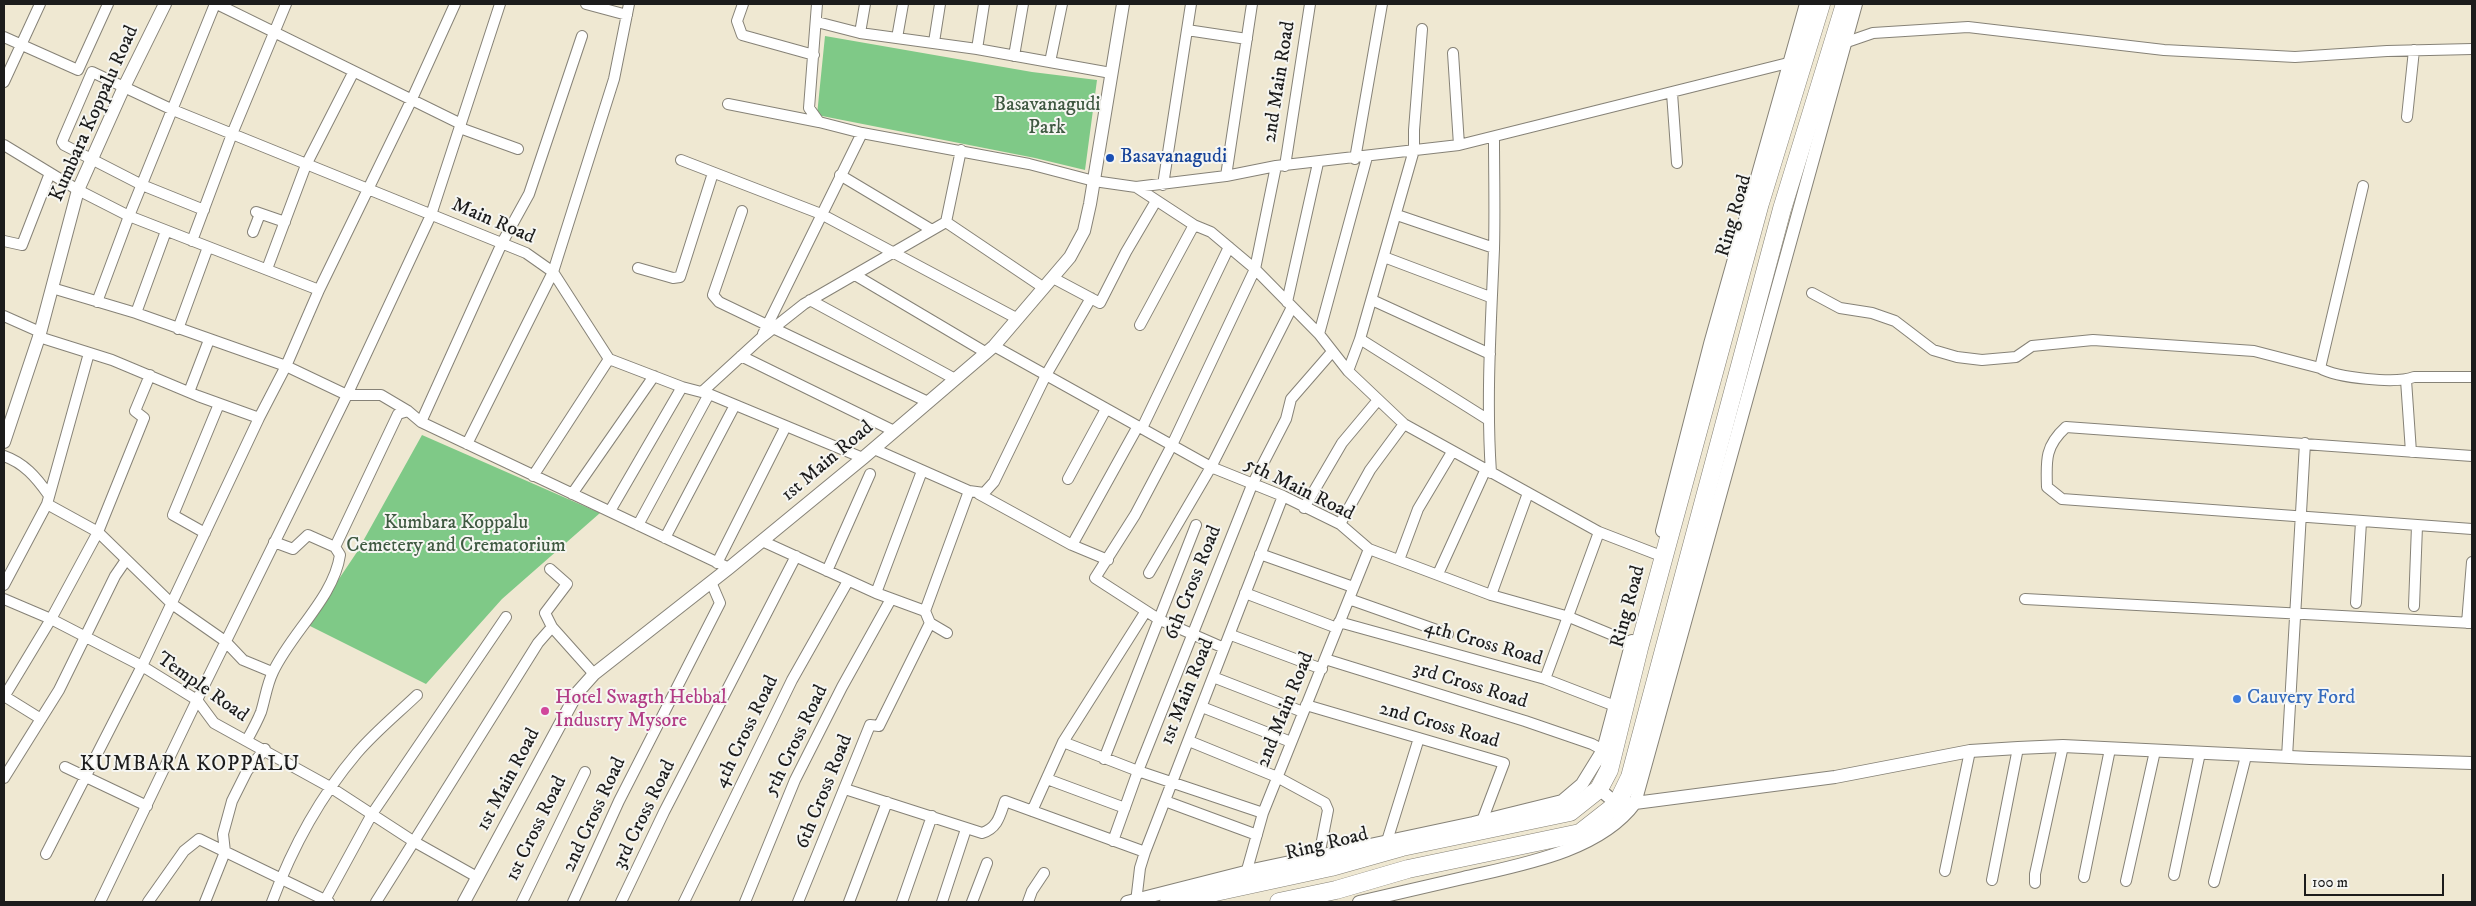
<!DOCTYPE html>
<html>
<head>
<meta charset="utf-8">
<style>
  body { margin:0 }
  #map { position:relative; width:2476px; height:906px; overflow:hidden; background:#efe8d2; font-family:"IM FELL DW Pica",serif }
  canvas { display:block }
  .frame { position:absolute; inset:0; border:5px solid #1c1c1c; pointer-events:none }
  .scale { position:absolute; left:2304px; top:874px; width:140px; height:22px; box-sizing:border-box; border:2px solid #1c1c1c; border-top:0; padding-left:6px; font-size:15px; line-height:18px; white-space:nowrap; color:#1c1c1c; -webkit-text-stroke:4px #f6f6f2; paint-order:stroke }
</style>
</head>
<body>
<div id="map">
<canvas width="2476" height="906"></canvas>
<div class="frame"></div>
<div class="scale">100 m</div>
</div>
<script>
const ctx = document.querySelector('canvas').getContext('2d');
ctx.lineJoin = 'round';
function fillPath(path, color) { ctx.fillStyle = color; ctx.fill(path, 'evenodd'); }
function trace(path, color, width, dash) { ctx.strokeStyle = color; ctx.lineWidth = width; ctx.lineCap = dash ? 'butt' : 'round'; ctx.setLineDash(dash || []); ctx.stroke(path); }
function drawText(font, color, halo, rows, align = 'center') {
  ctx.font = font + ' "IM FELL DW Pica",serif'; ctx.lineWidth = 4; ctx.setLineDash([]); ctx.textBaseline = 'middle'; ctx.strokeStyle = halo; ctx.fillStyle = color; for (const [text, x, y, turn = 0] of rows) {
    ctx.save(); ctx.translate(x, y); ctx.rotate((+turn || 0) * Math.PI / 180); ctx.textAlign = isNaN(turn) ? turn : align; if (halo) ctx.strokeText(text, 0, 0); ctx.fillText(text, 0, 0); ctx.restore();
  }
}
fillPath(new Path2D(`
  M825,36L1032,72L1097,80L1085,170L1035,158L817,115Z
  M422,435L600,513L502,599L426,684L308,625L357,552Z`), '#7fc987');
const minor = new Path2D(`
  M217,4L461,124
  M586,4L627,15
  M743,4L737,21L742,35L814,55
  M817,4L809,108L819,122L862,133L1029,164L1094,181L1136,187L1226,176L1276,166L1459,145L1788,63L1795,59
  M817,22L860,33L977,49L1111,73
  M1187,30L1247,39
  M860,33L865,4
  M4,37L78,70L108,4
  M897,38L903,4
  M934,42L940,4
  M1841,44L1873,33L1968,27L2164,50L2295,57L2387,51L2472,49
  M977,49L984,4
  M1453,53L1459,145
  M1014,56L1023,4
  M1050,62L1062,4
  M4,82L40,4
  M1672,93L1677,163
  M728,104L819,122
  M2407,117L2414,50
  M460,128L518,149
  M4,145L78,190L129,216L319,290
  M1355,159L1382,4
  M681,160L821,214L1018,319
  M1285,166L1310,4
  M840,175L932,230
  M1226,176L1252,4
  M1163,185L1191,4
  M1136,187L1194,225L1211,232L1255,269L1319,334L1348,371L1404,424L1599,532L1656,554
  M204,210L142,185L64,145L62,142L64,137L92,72L173,110L526,253L553,272L609,359L682,387L709,394L863,458
  M742,211L713,295L719,302L767,325
  M256,212L285,222
  M1397,215L1494,248
  M946,222L1044,288
  M946,222L961,150
  M253,232L260,214
  M4,241L22,245L50,173
  M192,241L232,134L286,4
  M1384,257L1490,297
  M638,268L673,278L680,277L713,173
  M267,269L306,165L353,73
  M855,275L985,352
  M1053,278L1100,303L1126,252L1156,201
  M52,288L136,313L286,366L347,395H381L408,411L421,422L729,568
  M1812,293L1840,308L1872,313L1895,321L1933,350L1957,357L1982,360L2016,357L2032,346L2093,340L2254,351L2320,368C2337,378 2396,384 2414,377H2472
  M810,300L955,379
  M1372,300L1490,354
  M97,302L129,216L215,4
  M1287,302L1318,163
  M136,313L166,231
  M4,316L40,332
  M1140,325L1194,225
  M773,328L928,402
  M178,329L208,247
  M763,334L862,133
  M1319,334L1367,157
  M39,337L112,360L198,396L259,418
  M1360,339L1487,419
  M994,346L1211,467L1283,496L1340,524L1369,549L1491,595L1569,617L1632,643
  M741,356L894,431
  M2320,368L2363,186
  M1348,371L1360,339L1414,150V130L1422,29
  M2406,380L2411,452
  M189,392L209,340
  M702,392L761,338L804,304L946,222
  M421,422L502,243L529,194L582,36
  M1142,428L1229,247
  M467,444L553,272L614,79L629,4
  M874,449L969,491L984,493L994,482L1046,375L1091,298
  M4,456C24,463 36,477 48,494
  M2472,456L2066,427C2045,446 2046,460 2047,487L2062,499L2472,529
  M1491,473C1486,398 1491,323 1494,249C1495,212 1494,175 1494,138
  M533,476L609,359
  M1068,479L1106,409
  M572,494L654,376
  M979,494L1072,545L1108,560
  M47,504L98,532L172,604L225,641L243,660L272,672
  M1304,508L1342,443L1378,400
  M610,511L682,387
  M1340,524L1370,470L1404,424
  M638,525L709,394
  M205,533L173,515L219,404
  M665,538L735,405
  M762,541L876,593L925,611L930,623L947,633
  M274,542L293,549L308,535L335,547L398,414L408,411
  M1072,545L1138,426
  M1260,554L1353,587
  M1399,560L1418,509L1452,452
  M717,563L786,426
  M550,569L567,584L545,613L552,627
  M827,571L870,474
  M1149,573L1211,467L1292,307
  M1438,574L1485,471
  M4,585L47,504L89,353
  M876,593L922,471
  M1245,593L1337,628
  M1491,595L1528,493
  M4,599L51,619L142,666L197,700L214,723L330,787L413,841L477,877
  M1349,599L1448,634
  M2025,599L2472,623
  M2356,603L2361,522
  M2414,606L2417,526
  M925,611L969,491
  M1339,622L1545,679L1615,706
  M2467,623L2472,562
  M1231,635L1322,669
  M1224,648L1160,620L1095,578L1135,515L1172,445L1255,269L1276,166
  M1325,659L1525,721L1592,744L1603,750
  M1213,677L1303,712
  M1545,679L1599,532
  M4,696L41,719
  M4,697L51,619L98,532L144,418L135,411L150,375
  M1306,705L1504,763L1482,821
  M1202,707L1291,742
  M247,740C252,731 257,722 261,712C265,699 267,684 273,672C291,633 334,597 340,555L335,547
  M1189,741L1277,777L1325,803L1328,810L1319,856
  M1063,742L1138,771L1263,813
  M2287,757L2305,443
  M1104,759L1196,525
  M65,767L147,806
  M4,778L59,690L115,576L126,560
  M1047,779L1125,808
  M845,789L982,833C998,828 1000,815 1005,801L1145,852
  M1165,801L1257,835
  M1032,811L1063,742L1146,611
  M1113,841L1138,771L1252,485L1286,419L1291,399L1331,353
  M1387,841L1419,738
  M46,854L142,666L259,418L286,366L319,290L411,101L455,4
  M1945,871L1970,751
  M2174,875L2200,753
  M1245,877L1263,813L1369,549
  M2084,877L2110,749
  M1992,880L2018,748
  M2126,881L2155,751
  M2214,882L2246,756
  M2035,883V874L2063,746
  M100,902L197,700L347,395L431,215L500,4
  M148,902L184,851L199,839L329,902
  M205,902L225,852L223,834L232,801L247,771L265,749
  M272,902C292,848 319,798 357,753C375,732 397,714 417,695
  M324,902L372,814L506,617
  M376,902L538,643L552,627L594,674
  M522,902L585,772
  M573,902L619,801L720,603L711,582
  M621,902L664,812L796,556
  M684,902L792,680L848,581
  M745,902L795,780L842,687L891,599
  M798,902L870,725L879,726L930,623
  M849,902L887,802
  M902,902L932,816
  M942,902L966,829
  M972,902L987,863
  M1028,902L1032,891L1044,873
  M1136,902L1140,868L1145,852L1283,496`);
const tertiary = new Path2D(`
  M4,442L39,337L78,190L124,87L165,4
  M1662,531L1710,344L1806,4
  M1599,789L1617,804L1635,803L1835,777L1970,751L2018,748L2063,746L2310,758L2472,763
  M464,902L577,693L594,674L729,568L863,458L994,346L1070,257L1084,231L1090,204L1123,4
  M1127,902L1257,869L1473,823L1562,801L1582,784L1603,750L1632,641
  M1359,902C1393,894 1428,886 1463,878C1519,865 1599,852 1635,803L1856,4`);
const trunk = new Path2D(`
  M1169,902L1331,867L1402,847L1570,812L1599,789L1609,770L1639,648L1760,203L1821,4
  M1279,902L1336,890L1408,869L1580,833L1617,804L1630,777L1782,209L1845,4`);
trace(minor, '#868277', 12);
trace(tertiary, '#868277', 14);
trace(trunk, '#868277', 19);
trace(minor, '#fff', 10);
trace(tertiary, '#fff', 12);
trace(trunk, '#fff', 18);
for (const [x, y, r, color] of [
  [1110,158,5,"#1a4fb4"],
  [2237,699,5,"#3f7fe0"],
  [545,711,5,"#d1479c"]
]) { const dot = new Path2D(); dot.arc(x, y, r, 0, 2 * Math.PI); ctx.fillStyle = color; ctx.fill(dot); trace(dot, '#f6f6f2', 2); }
drawText('20px', '#1c1c1c', '#f6f6f2', [
  ["2nd Main Road",1280,82,-81],
  ["Kumbara Koppalu Road",95,114,-66],
  ["Ring Road",1735,216,-74],
  ["Main Road",493,222,23],
  ["1st Main Road",828,462,-40],
  ["5th Main Road",1299,490,26],
  ["6th Cross Road",1194,583,-68],
  ["Ring Road",1629,607,-75],
  ["4th Cross Road",1483,644,16],
  ["3rd Cross Road",1470,686,17],
  ["Temple Road",202,688,35],
  ["1st Main Road",1188,692,-68],
  ["2nd Main Road",1286,710,-68],
  ["2nd Cross Road",1439,726,16],
  ["4th Cross Road",747,732,-64],
  ["5th Cross Road",797,741,-64],
  ["1st Main Road",509,780,-62],
  ["6th Cross Road",825,792,-68],
  ["2nd Cross Road",595,815,-65],
  ["3rd Cross Road",645,815,-64],
  ["1st Cross Road",537,829,-64],
  ["Ring Road",1327,845,-14]
]);
drawText('20px', '#3f5941', '#f6f6f2', [
  ["Basavanagudi",1047,106],
  ["Park",1047,129],
  ["Kumbara Koppalu",456,524],
  ["Cemetery and Crematorium",456,547]
]);
drawText('20px', '#164399', '#f6f6f2', [
  ["Basavanagudi",1120,158]
], 'left');
drawText('20px', '#b23c85', '#f6f6f2', [
  ["Hotel Swagth Hebbal",555,699],
  ["Industry Mysore",555,722]
], 'left');
drawText('20px', '#366cbe', '#f6f6f2', [
  ["Cauvery Ford",2247,699]
], 'left');
ctx.letterSpacing = '1px';
drawText('21px', '#1c1c1c', '#f6f6f2', [
  ["KUMBARA KOPPALU",190,766]
]);
ctx.letterSpacing = '0px';
</script>
</body>
</html>
